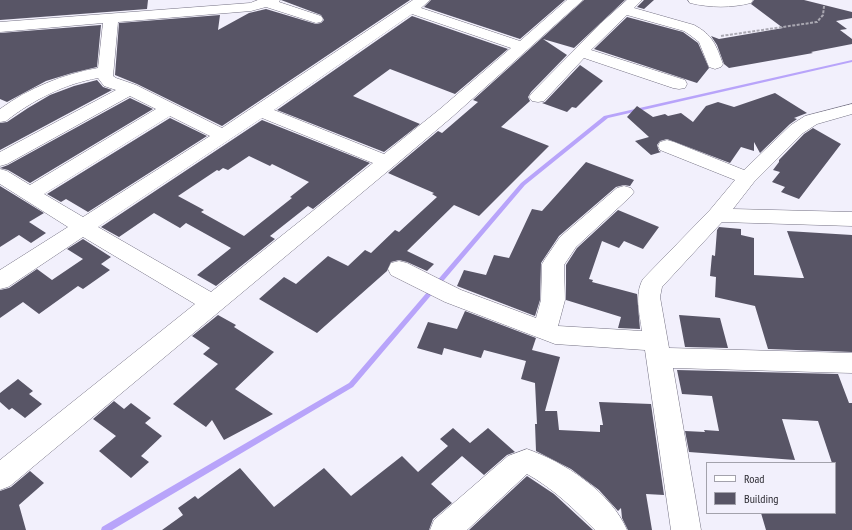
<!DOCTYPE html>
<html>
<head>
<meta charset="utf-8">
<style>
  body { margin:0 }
  #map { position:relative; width:852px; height:530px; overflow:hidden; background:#f2f0fc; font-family:"PT Sans Narrow",sans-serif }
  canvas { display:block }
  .legend { position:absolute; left:706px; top:462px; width:130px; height:52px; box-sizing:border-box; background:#f2f0fc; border:1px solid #a3a2ac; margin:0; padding:5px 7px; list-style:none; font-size:12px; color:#2d2c33 }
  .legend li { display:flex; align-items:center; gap:8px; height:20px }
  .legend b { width:20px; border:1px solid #a3a2ac }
</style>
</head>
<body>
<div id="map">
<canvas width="852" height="530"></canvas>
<ul class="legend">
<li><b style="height:5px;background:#fff"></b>Road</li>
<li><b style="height:11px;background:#585566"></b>Building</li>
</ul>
</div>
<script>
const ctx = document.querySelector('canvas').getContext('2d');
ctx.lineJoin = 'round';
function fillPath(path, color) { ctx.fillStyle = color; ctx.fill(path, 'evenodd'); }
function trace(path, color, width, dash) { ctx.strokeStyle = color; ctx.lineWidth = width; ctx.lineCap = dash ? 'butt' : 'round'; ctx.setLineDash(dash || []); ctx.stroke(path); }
fillPath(new Path2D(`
  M852,60V62L608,118L525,185L353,387L112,530H101L102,527L349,383L521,183L604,116Z`), '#b8a4fa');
fillPath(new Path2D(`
  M0,0H148L147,9L0,20Z
  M281,0H410L222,126L137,84L115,75L119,23L220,15L218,30L249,13L266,9L316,24L321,23L324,20L321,15Z
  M431,0H565L520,39L424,7Z
  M584,0H625L574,48L543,39L567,55L531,92L528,97L530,101L501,127L549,146L479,216L454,205L407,251L434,264L427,271L407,262L399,260L391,262L387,271L317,333L259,299L284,277L296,284L328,256L348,266L365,250L371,253L395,230L399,232L437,197L432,194L434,193L388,173L438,131L442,133L478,102L473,100Z
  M644,0H654L644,9L637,7Z
  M754,0H804L852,12V18L836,21L847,29L840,30L852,39V44L811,52L813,53L729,68L724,64L717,45L711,36L719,39L783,28L751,4Z
  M412,16L508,49L455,94L390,69L353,96L420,124L384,152L277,110Z
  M627,17L683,32L698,43L709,68L697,83L594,49Z
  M101,25L97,67L72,73L46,81L7,102L0,99V33Z
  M580,65L603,81L576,108L572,107L567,112L542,103L545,102Z
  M97,80L103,87L112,90L0,150V123L7,122L28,108L50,95L74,86Z
  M775,93L807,113L794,118L797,119L790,124L760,153L754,142V151L741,147L730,163L667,139L660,141L657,145L659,151L661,152L651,155L635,141L649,137L627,117L637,106L653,117L665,114L668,116L681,113L693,122L706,106L718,102L734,107Z
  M130,98L153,109L30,183L8,170L0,168L8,165Z
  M170,118L207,136L88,212L66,199L61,202L47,194Z
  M262,120L370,163L313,209L308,206L270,236L275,239L216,286L197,275L231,248L186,223L180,228L154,213L119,237L101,227ZM249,156L270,166L272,164L309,182L290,197L292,198L244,236L201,212L204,210L178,196L217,170L219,171L223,168L228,170Z
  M813,128L841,144L799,199L781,192L785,187L772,182L780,172L773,170L779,162V160L804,134Z
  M586,162L634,180L630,186L624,185L616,187L559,236L541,263L540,300L535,316L457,286L464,270L486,275L494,255L509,258L532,209L542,211Z
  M0,186L44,213L29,222L46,233L31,243L19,235L0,247Z
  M618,210L659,227L643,249L624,241L619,248L602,241L589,279L593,280L592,282L637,294L640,329L618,328L621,317L566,300V265L577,248Z
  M719,227L741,229V235L754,238V275L801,278H804L787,231L852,235V352L768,349L755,306L715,297L716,277L710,276L712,255L715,256L717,230Z
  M83,239L111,257L101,264L110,270L83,289L78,286L39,314L23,302L0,318V290L9,288L37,269L52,280L83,259L67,249Z
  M465,311L536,338L532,350L560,357L545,411H557L559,430L600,432V425H603L599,402L651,404L664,495L646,494L652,530H628L622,518L621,508L618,511L599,490L571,469L536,451L535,424H537L535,383L521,379L526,361L484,350L481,358L444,348L442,355L417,348L428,322L457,329Z
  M218,315L236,325L234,327L274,352L235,389L273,414L224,440L212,420L206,427L173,404L218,364L203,354L210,348L192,336Z
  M679,315L720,318L728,348L685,347Z
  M677,370L838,374L849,403H852V530H766L761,513H835V463H832L818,421L782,419L795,460L689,452L685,431L705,432L704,430L719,431L712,396L682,394Z
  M18,379L33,391L29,394L42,404L25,418L12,408L9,410L0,402V393Z
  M114,401L124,409L131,403L151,418L145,423L162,436L141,456L149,462L131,478L99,451L116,436L93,419Z
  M453,428L470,443L488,428L515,452L507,455L484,475L462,456L431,484L452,503L433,519L429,530H162L183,515L178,508L195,496L198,499L240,468L274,507L324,468L351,496L402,456L418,472L448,446L440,439Z
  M30,471L44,483L19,505L26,530H0V491L11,487Z
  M527,476L554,494L593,530H469Z`), '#585566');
const street = new Path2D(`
  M258,0H280L279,2L321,16L323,19L321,22L316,23L266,7L251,11L118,22L113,76L116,78L136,85L222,128L413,0H430L421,8L520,41L567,0H583L452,117L394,166L10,486L0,490V460L195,304L83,237L8,287L0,289V270L68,227L0,184V169L7,171L30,185L156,109L130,96L7,164L0,166V152L116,90L104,86L98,78C64,84 33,100 6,121L0,122V109C29,88 63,74 98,68L103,23L0,32V22L250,3ZM412,14L511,48L440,109L384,154L274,110ZM170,116L210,136L83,217L44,194ZM262,118L373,163L211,292L98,227Z
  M627,0H642L634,8L694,25C713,35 716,45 723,64L721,67L715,69L709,67L699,42L690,35L684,31L627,15L591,50L685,80L687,84L685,88L679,89L673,88L584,58L544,101L538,102L532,101L529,97L532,93L600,24Z
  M688,0H753L751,3C731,8 711,8 690,3Z
  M852,104V114L817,124L803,133L754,182L733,209L852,212V226L722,222L662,287L660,297L669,348L852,353V373L673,368L701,530H671L645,350L555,344L445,302L391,275L388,269L391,263L399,261L407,263L461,290L536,318L541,300L542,264L545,259L560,237L617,188L624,186L631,188L634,192L631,196L576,247L564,265L565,300L558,326L642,331C640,314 634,295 643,279L710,210L735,180L660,150L658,146L660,142L667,140L674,142L744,170L791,125L805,116Z
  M527,449C564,462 611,492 627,530H595C574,509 554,489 527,474L467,530H430L434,520L508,456Z`);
trace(street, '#747183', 1);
trace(new Path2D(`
  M721,36L817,22L823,15L824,6`), '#aaa8b2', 2, [3, 1.5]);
fillPath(street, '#fff');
</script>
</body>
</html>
